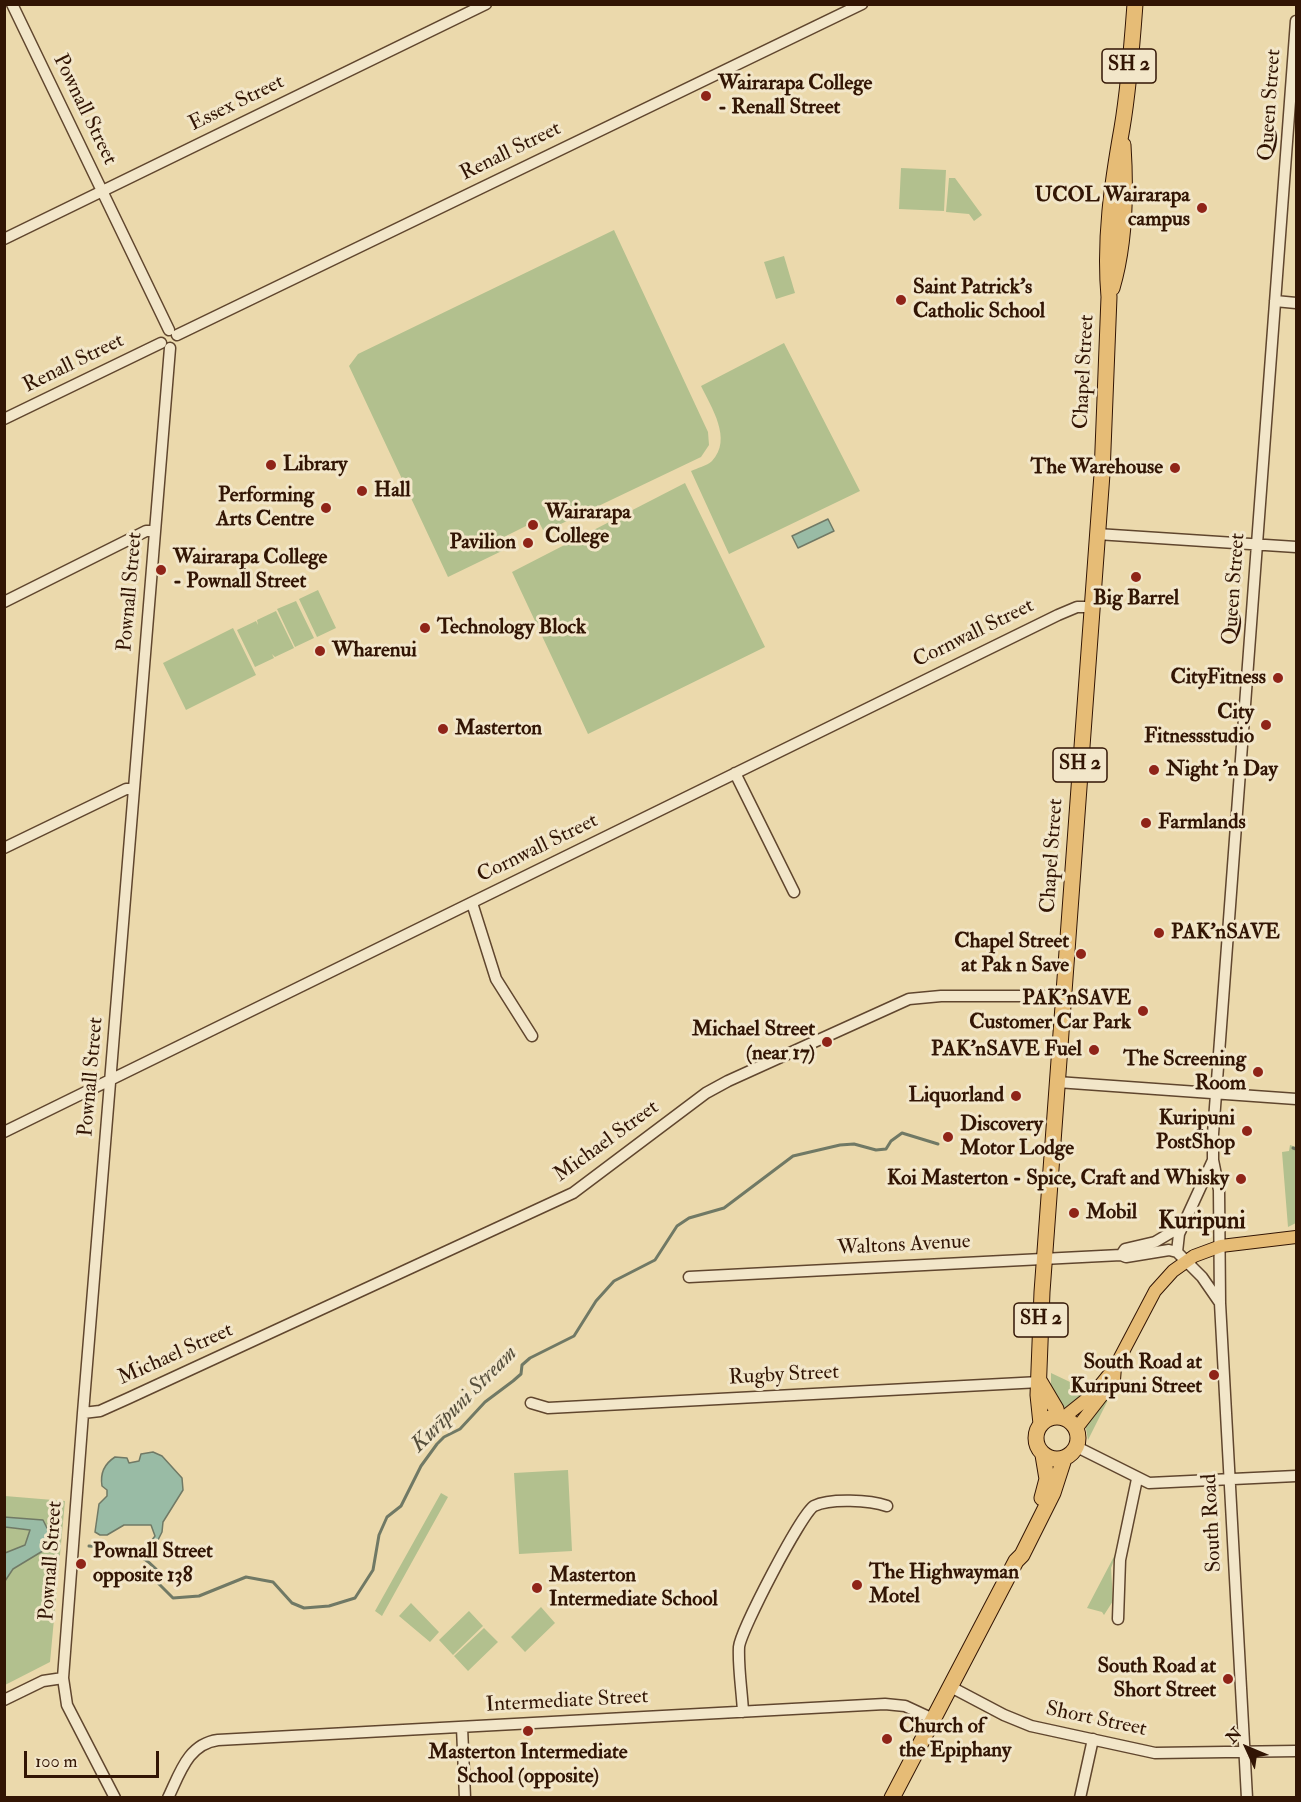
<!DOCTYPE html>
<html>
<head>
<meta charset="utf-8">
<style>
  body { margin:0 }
  #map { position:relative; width:1301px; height:1802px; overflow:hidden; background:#ebd9ac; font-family:"IM FELL Double Pica",serif }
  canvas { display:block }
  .frame { position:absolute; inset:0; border:6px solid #321504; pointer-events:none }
  .north { position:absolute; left:1217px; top:1718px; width:60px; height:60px; -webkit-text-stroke:4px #f2e6c9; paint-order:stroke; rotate:314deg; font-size:16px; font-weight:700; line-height:24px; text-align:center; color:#321504 }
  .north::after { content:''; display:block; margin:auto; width:21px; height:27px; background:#321504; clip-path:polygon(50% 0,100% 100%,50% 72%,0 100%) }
  .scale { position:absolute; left:24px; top:1751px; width:135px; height:27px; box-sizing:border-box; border:3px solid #321504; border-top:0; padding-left:8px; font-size:18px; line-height:21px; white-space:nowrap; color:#321504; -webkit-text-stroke:4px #f2e6c9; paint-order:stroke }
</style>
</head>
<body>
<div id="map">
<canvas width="1301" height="1802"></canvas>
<div class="frame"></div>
<div class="north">N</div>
<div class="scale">100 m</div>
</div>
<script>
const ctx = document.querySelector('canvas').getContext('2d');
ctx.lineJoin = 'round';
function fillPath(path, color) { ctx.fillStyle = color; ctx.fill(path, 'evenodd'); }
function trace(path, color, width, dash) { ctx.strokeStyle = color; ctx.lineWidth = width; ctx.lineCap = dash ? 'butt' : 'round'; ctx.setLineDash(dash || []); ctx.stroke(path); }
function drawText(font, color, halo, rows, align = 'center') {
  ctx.font = font + ' "IM FELL Double Pica",serif'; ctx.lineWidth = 6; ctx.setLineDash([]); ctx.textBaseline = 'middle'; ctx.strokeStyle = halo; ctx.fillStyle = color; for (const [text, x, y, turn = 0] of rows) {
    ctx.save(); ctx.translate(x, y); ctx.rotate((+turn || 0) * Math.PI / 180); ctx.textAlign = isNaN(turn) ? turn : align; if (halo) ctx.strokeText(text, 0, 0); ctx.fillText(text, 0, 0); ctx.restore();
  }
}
fillPath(new Path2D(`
  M901,168L946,170L944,211L899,209Z
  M949,178H955L982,215L974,221L969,214L946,212Z
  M614,230L708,432L709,445L701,457L544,532L538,520L504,537L508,548L448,577L349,366L358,354Z
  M784,256L795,293L776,299L764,262Z
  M784,343L860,491L729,554L691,471C697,468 707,466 712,461C733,439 711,407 701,386Z
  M685,483L765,647L588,734L512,572Z
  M318,590L336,628L317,637L299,599Z
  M296,601L314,638L295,647L277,609Z
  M276,611L294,648L275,657L272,654L274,658L255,667L237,630L256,621L258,625L257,620Z
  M233,628L256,675L186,710L163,663Z
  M1290,1145L1296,1147V1223L1288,1227L1282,1152L1289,1151Z
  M1051,1373L1087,1390L1086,1394L1064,1408L1061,1407L1051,1388Z
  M1108,1396L1109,1398L1088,1440L1085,1423Z
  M568,1470L572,1551L519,1554L514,1473Z
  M441,1493L448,1497L382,1616L375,1611Z
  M5,1496L65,1501L50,1662L5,1685L4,1581L13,1569L46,1549L43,1520L5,1517Z
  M5,1527L30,1530L25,1545L5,1553Z
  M1120,1545L1111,1568L1113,1601L1104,1615L1102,1612L1087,1608Z
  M411,1603L439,1632L430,1642L399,1616Z
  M541,1607L555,1623L525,1652L511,1637Z
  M469,1611L483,1626L453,1655L439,1640Z
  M484,1628L498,1642L468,1671L454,1656Z`), '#b2c08e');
const water = new Path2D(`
  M828,519L834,531L798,548L792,536Z
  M153,1452L162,1456L182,1478L183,1490L163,1522L162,1532L151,1554H146V1548L155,1536L151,1525H124L107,1535H100L95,1532L99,1504L107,1496V1490L102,1486C100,1474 104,1464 115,1457L127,1458L129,1463L139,1461L141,1454Z
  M4,1517L43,1520L49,1532L46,1549L13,1569L5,1581V1553L25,1545L30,1530L5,1527Z`);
fillPath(water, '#99bba5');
trace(water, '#707965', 1.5);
trace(new Path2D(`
  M1293,1148L1296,1149
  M47,1542L56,1543
  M89,1546C119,1548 135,1547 157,1570L156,1581L173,1598L199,1596L246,1577L273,1582L292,1603L304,1608L329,1606L355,1598L373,1570L379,1535L387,1517L401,1506L421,1466L437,1444L444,1437L460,1429L485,1402L513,1381L521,1374L522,1365L530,1358L574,1336L596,1301L614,1281L655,1260L677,1226L689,1218L724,1208L793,1156L840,1145L854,1144L876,1150L886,1149L891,1141L902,1133L938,1144`), '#707965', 3);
const minor = new Path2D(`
  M12,4L169,330
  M4,239L486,4
  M1275,301L1296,303
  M177,335L862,4
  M4,419L161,343
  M1097,534L1296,547
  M4,602L146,531H155
  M735,773L794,892
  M4,848L126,789H134
  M472,903L496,979L532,1036
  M1057,1082L1296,1099
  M4,1132L1058,615L1077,607H1092
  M1213,1160L1179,1234L1177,1252L1202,1277L1220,1303
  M1121,1255L1125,1249L1155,1242L1182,1226
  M689,1277L1121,1255L1126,1257L1169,1250L1177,1252
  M531,1403L548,1408L1040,1382
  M83,1413L100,1411L129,1398L573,1193L706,1093L728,1081L909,999L941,996H1064
  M1077,1447L1149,1483L1296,1476
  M1118,1619L1120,1560L1137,1479
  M949,1686L1004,1715L1031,1726L1155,1753L1296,1751
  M4,1700L43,1681L63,1678
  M743,1712C742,1691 738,1668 739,1647C741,1630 801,1514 814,1506C830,1498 870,1500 887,1506
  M462,1727L465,1798
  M115,1798L67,1705L63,1678L83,1413L170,348
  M168,1798C180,1773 188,1744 218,1740L885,1704L905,1706L933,1719
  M1080,1798L1093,1739
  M1247,1798L1220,1303L1219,1190L1213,1160V1134L1296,21`);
const major = new Path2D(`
  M1063,1418L1093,1394L1115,1367L1155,1291L1173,1271L1194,1256L1221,1246L1296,1237
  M1076,1429L1114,1380L1115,1367`);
const highway = new Path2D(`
  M1112,288C1125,244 1126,191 1123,145
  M1040,1382L1056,1409L1058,1417
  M1036 1438a21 21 0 1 1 42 0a21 21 0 1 1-42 0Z
  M1041,1424L1038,1395L1042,1292L1102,474L1109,297C1104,239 1112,184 1122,128C1129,87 1132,45 1135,4
  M1042,1498L1047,1479L1043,1455
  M892,1798L1016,1561L1022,1555L1053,1493L1064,1459`);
trace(minor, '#60462e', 13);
trace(major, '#321504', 14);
trace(highway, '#321504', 17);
trace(minor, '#f2e6c9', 10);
trace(major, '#e6bc76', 12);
trace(highway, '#e6bc76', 15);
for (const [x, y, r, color] of [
  [706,96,6,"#8f2418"],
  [1202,208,6,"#8f2418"],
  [901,300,6,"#8f2418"],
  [271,465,6,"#8f2418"],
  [1175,468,6,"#8f2418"],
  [362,491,6,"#8f2418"],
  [326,508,6,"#8f2418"],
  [533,525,6,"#8f2418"],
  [528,543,6,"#8f2418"],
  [161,570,6,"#8f2418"],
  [1136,577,6,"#8f2418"],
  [425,628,6,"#8f2418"],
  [320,651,6,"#8f2418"],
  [1278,678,6,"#8f2418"],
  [1266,725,6,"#8f2418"],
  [443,729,6,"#8f2418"],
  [1154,770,6,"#8f2418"],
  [1146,823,6,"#8f2418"],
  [1159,933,6,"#8f2418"],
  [1081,954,6,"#8f2418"],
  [1143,1011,6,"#8f2418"],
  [827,1042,6,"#8f2418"],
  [1094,1050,6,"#8f2418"],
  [1258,1072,6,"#8f2418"],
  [1016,1096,6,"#8f2418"],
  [1247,1131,6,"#8f2418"],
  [948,1137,6,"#8f2418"],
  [1241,1179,6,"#8f2418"],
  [1074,1213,6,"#8f2418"],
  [1214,1375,6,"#8f2418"],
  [81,1564,6,"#8f2418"],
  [857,1585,6,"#8f2418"],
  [537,1588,6,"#8f2418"],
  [1228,1679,6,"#8f2418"],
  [528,1731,6,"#8f2418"],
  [887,1739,6,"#8f2418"]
]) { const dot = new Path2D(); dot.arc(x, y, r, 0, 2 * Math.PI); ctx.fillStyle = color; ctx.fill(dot); trace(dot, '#f2e6c9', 2); }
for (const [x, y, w] of [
  [1129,66,54],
  [1080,765,54],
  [1041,1320,54]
]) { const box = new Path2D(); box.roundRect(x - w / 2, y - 17, w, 34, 4.5); ctx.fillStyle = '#f2e6c9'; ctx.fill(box); trace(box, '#321504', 1.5); }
drawText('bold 20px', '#321504', null, [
  ["SH 2",1129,66],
  ["SH 2",1080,765],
  ["SH 2",1041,1320]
]);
drawText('bold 21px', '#321504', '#f2e6c9', [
  ["Wairarapa College",718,84],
  ["- Renall Street",718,108],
  ["UCOL Wairarapa",1190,196,"right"],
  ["campus",1190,220,"right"],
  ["Saint Patrick's",913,288],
  ["Catholic School",913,312],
  ["Library",283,465],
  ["The Warehouse",1163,468,"right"],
  ["Hall",374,491],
  ["Performing",314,496,"right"],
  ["Arts Centre",314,520,"right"],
  ["Wairarapa",545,513],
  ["College",545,537],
  ["Pavilion",516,543,"right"],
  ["Wairarapa College",173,558],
  ["- Pownall Street",173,582],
  ["Big Barrel",1136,599,"center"],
  ["Technology Block",437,628],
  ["Wharenui",332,651],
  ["CityFitness",1266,678,"right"],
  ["City",1254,713,"right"],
  ["Fitnessstudio",1254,737,"right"],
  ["Masterton",455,729],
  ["Night 'n Day",1166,770],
  ["Farmlands",1158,823],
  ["PAK'nSAVE",1171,933],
  ["Chapel Street",1069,942,"right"],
  ["at Pak n Save",1069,966,"right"],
  ["PAK'nSAVE",1131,999,"right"],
  ["Customer Car Park",1131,1023,"right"],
  ["Michael Street",815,1030,"right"],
  ["(near 17)",815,1054,"right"],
  ["PAK'nSAVE Fuel",1082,1050,"right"],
  ["The Screening",1246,1060,"right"],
  ["Room",1246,1084,"right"],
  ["Liquorland",1004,1096,"right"],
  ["Kuripuni",1235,1119,"right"],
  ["PostShop",1235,1143,"right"],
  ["Discovery",960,1125],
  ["Motor Lodge",960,1149],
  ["Koi Masterton - Spice, Craft and Whisky",1229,1179,"right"],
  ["Mobil",1086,1213],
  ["South Road at",1202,1363,"right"],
  ["Kuripuni Street",1202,1387,"right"],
  ["Pownall Street",93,1552],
  ["opposite 138",93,1576],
  ["The Highwayman",869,1573],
  ["Motel",869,1597],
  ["Masterton",549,1576],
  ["Intermediate School",549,1600],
  ["South Road at",1216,1667,"right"],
  ["Short Street",1216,1691,"right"],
  ["Church of",899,1727],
  ["the Epiphany",899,1751],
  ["Masterton Intermediate",528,1753,"center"],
  ["School (opposite)",528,1777,"center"]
], 'left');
drawText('21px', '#321504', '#f2e6c9', [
  ["Essex Street",237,104,-26],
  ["Queen Street",1271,105,-86],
  ["Pownall Street",84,110,64],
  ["Renall Street",511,152,-26],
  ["Renall Street",74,364,-26],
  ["Chapel Street",1085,372,-87],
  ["Queen Street",1235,589,-86],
  ["Pownall Street",131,592,-85],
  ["Cornwall Street",974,634,-26],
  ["Cornwall Street",538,849,-26],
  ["Chapel Street",1053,856,-86],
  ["Pownall Street",92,1077,-85],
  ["Michael Street",607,1142,-36],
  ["Waltons Avenue",904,1246,-3],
  ["Michael Street",176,1355,-24],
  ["Rugby Street",784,1376,-3],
  ["South Road",1213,1523,-93],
  ["Pownall Street",52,1561,-86],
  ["Intermediate Street",567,1702,-3],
  ["Short Street",1096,1720,12]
]);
drawText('italic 22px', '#564f3c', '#f2e6c9', [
  ["Kurīpuni Stream",465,1400,-45]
]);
drawText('bold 24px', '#321504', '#f2e6c9', [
  ["Kuripuni",1202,1223]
]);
</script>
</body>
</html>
